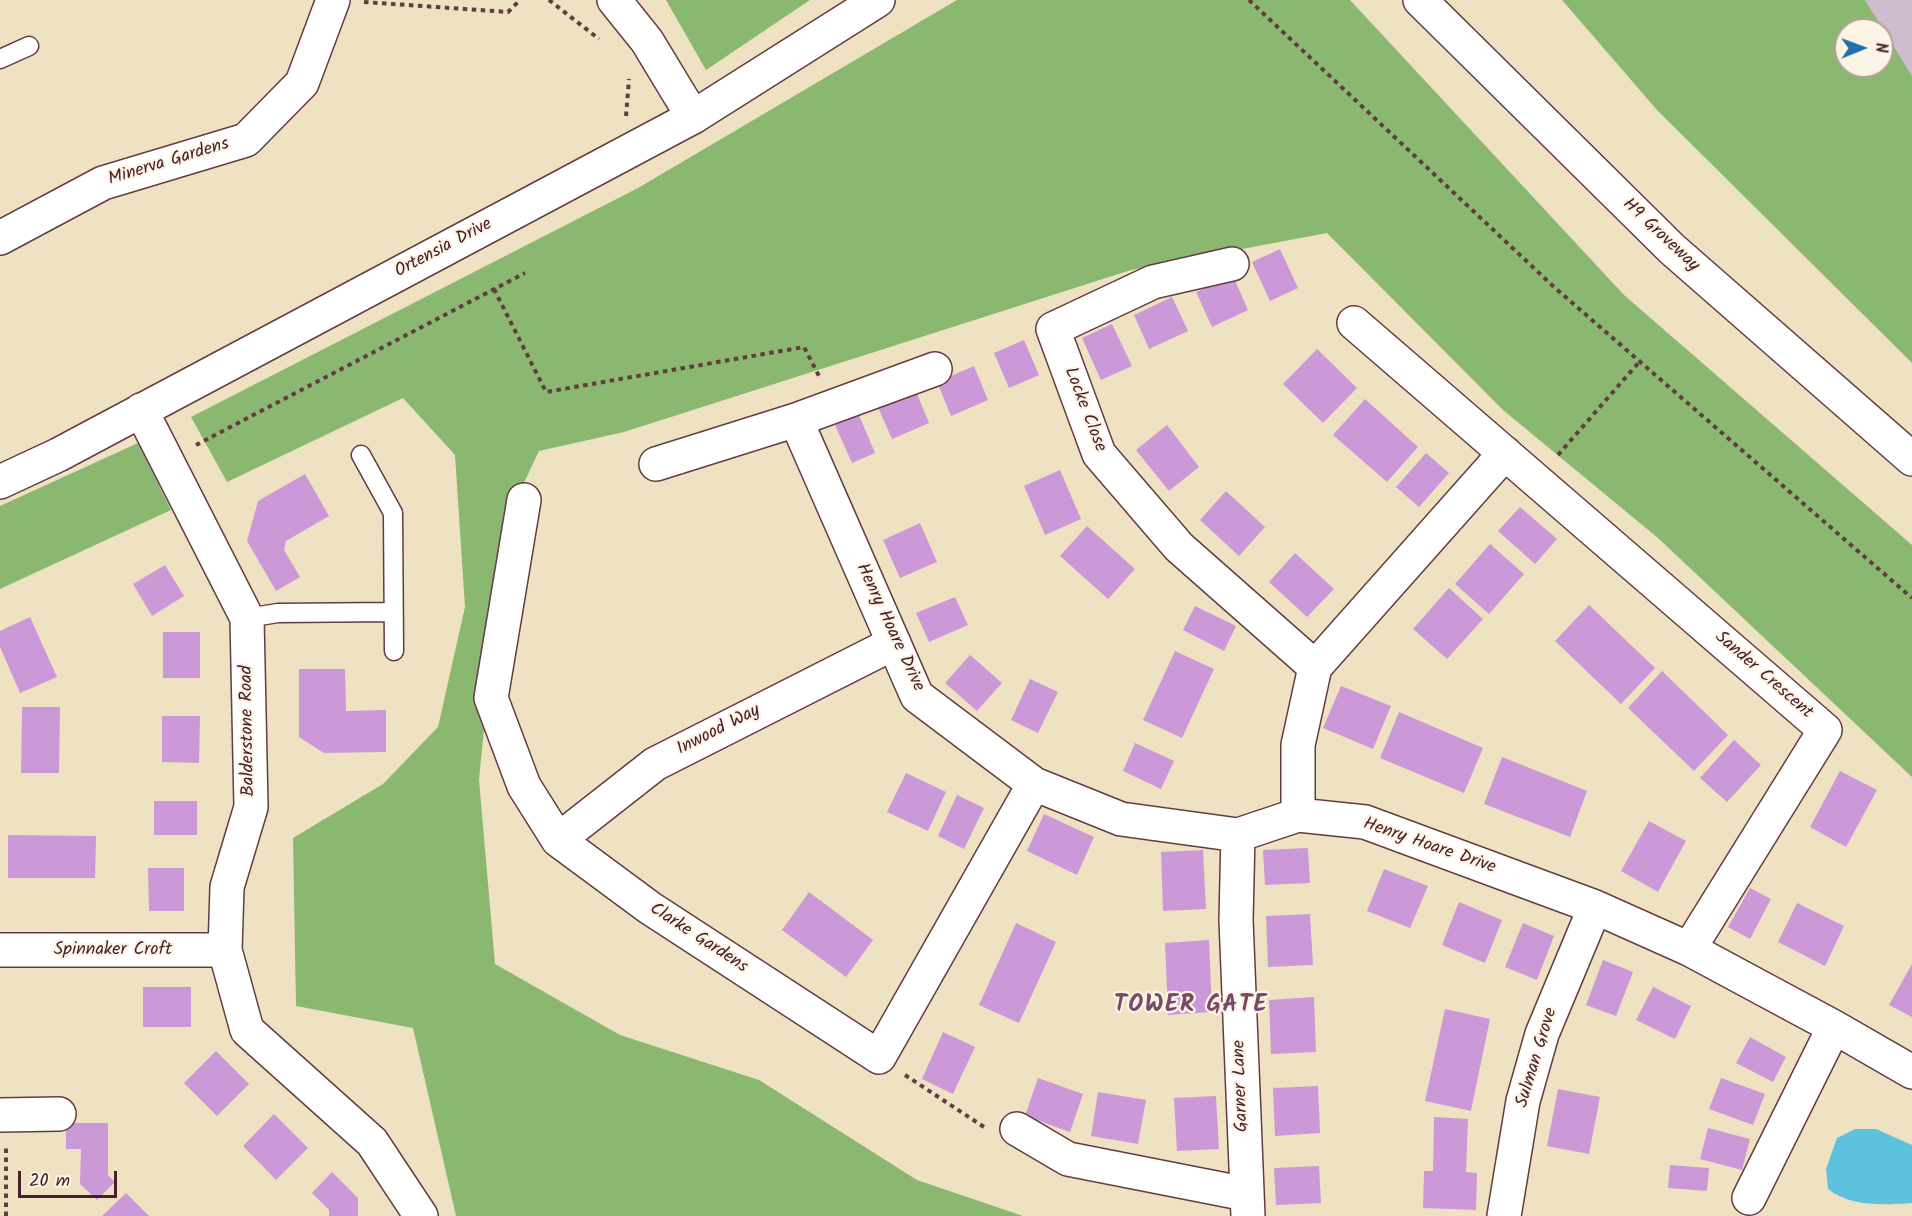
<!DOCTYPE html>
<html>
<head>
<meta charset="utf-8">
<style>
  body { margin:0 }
  #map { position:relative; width:1912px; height:1216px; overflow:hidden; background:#efe2c2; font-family:Kalam,sans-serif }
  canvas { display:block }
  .north { position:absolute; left:1834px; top:18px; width:60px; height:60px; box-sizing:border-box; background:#fcf5e5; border:2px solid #b59f9b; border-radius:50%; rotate:89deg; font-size:16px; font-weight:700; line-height:24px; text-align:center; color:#4a1f2b }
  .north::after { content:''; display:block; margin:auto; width:21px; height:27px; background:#1f6fb2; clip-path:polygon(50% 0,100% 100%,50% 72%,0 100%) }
  .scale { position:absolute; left:18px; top:1171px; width:99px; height:27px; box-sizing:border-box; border:3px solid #4a1f2b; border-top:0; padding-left:8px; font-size:18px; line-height:21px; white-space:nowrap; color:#4a1f2b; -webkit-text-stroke:4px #fcf5e5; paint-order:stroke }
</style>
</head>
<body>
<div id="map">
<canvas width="1912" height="1216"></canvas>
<div class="north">N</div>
<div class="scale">20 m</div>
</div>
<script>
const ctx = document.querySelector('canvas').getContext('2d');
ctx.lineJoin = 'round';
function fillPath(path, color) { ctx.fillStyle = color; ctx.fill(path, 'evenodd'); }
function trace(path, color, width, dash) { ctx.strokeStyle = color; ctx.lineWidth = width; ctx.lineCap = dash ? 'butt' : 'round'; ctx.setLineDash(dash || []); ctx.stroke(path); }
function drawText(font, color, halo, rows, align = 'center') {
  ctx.font = font + ' Kalam,sans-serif'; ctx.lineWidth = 4.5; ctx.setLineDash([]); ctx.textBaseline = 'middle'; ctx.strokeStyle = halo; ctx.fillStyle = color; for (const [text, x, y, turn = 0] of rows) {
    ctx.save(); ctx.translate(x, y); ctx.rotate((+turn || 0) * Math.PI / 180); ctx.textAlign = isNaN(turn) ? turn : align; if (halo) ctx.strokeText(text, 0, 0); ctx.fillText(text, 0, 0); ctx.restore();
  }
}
fillPath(new Path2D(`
  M1865,0H1912V76L1905,69Z`), '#cfbdce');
fillPath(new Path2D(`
  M666,0H810L706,70Z
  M957,0H1350L1624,295L1912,545V777L1658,538L1503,410L1327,233L1131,270L624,432L539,451L504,525L479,780L495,964L620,1035L759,1080L917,1180L1023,1216H456L413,1028L296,1006L293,838L383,784L438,727L465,607L455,455L403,398L227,482L191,417L638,188Z
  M1562,0H1865L1912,76V363L1657,110ZM1846,30H1882V66H1846Z
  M138,443L171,510L0,589V506Z`), '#8ab871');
fillPath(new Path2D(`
  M1855,1129H1876L1912,1145V1203C1883,1205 1851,1207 1828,1189L1826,1169L1837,1138Z`), '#5dc2db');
fillPath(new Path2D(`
  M1280,249L1298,288L1270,301L1252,262Z
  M1233,276L1248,310L1212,327L1196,292Z
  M1172,297L1188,331L1149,349L1134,315Z
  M1112,324L1132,366L1101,380L1082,338Z
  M1024,340L1039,375L1009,388L994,353Z
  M1317,349L1357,388L1323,423L1283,384Z
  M974,366L988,400L951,416L937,382Z
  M915,389L929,423L892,439L877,405Z
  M1365,399L1418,447L1387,482L1333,435Z
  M859,415L875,453L852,463L835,425Z
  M1167,425L1199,467L1169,491L1136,450Z
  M1426,453L1449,473L1419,507L1396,487Z
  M1060,470L1081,519L1045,535L1024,486Z
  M305,474L329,516L286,541L284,550L300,577L276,591L247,541L258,501Z
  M1226,491L1265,527L1239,556L1200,520Z
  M1520,507L1557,539L1535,564L1498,531Z
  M920,523L937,562L900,578L883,540Z
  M1087,526L1135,569L1108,599L1060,556Z
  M1490,544L1524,574L1489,614L1455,584Z
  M1295,553L1334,589L1307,617L1269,582Z
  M165,565L184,596L152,616L133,584Z
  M1449,588L1483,619L1447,659L1413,629Z
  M955,597L968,625L929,642L916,613Z
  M1589,605L1655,668L1621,704L1555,641Z
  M1195,606L1236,626L1224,651L1183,630Z
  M30,617L57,677L20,693L0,647V631Z
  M163,632H200V678H163Z
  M1175,651L1214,669L1182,738L1143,720Z
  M970,655L1002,683L977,711L945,683Z
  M299,669H345L346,711L386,710V752L324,753L299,737Z
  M1662,671L1728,735L1694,771L1628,708Z
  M1030,679L1058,692L1038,733L1011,720Z
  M1341,686L1391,706L1373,749L1323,728Z
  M22,707H60L59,773H21Z
  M1399,712L1483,748L1464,793L1380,758Z
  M162,716H200L199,763L162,762Z
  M1734,740L1761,765L1727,802L1700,778Z
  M1135,743L1174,761L1161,789L1123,771Z
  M1502,757L1587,791L1570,837L1484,804Z
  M1840,771L1877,790L1846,847L1810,827Z
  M906,773L946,792L928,831L887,812Z
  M957,795L984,808L964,849L938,836Z
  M154,801H197V835H154Z
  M1044,814L1094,837L1077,875L1027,851Z
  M1649,821L1686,841L1658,892L1621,871Z
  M8,835L96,836L95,878H8Z
  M1308,848L1310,883L1265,885L1263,850Z
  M1203,850L1206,909L1163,911L1161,852Z
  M148,868H184V911H149Z
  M1384,869L1428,886L1410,928L1367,911Z
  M1750,888L1771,899L1750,939L1728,927Z
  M809,892L873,940L846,977L782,930Z
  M1459,902L1502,920L1485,963L1442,945Z
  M1797,903L1844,926L1825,966L1778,942Z
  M1310,914L1313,965L1268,967L1266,916Z
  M1016,923L1056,942L1019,1023L979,1005Z
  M1523,923L1554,936L1537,980L1505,967Z
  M1209,940L1212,1012L1168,1015L1165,943Z
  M1603,960L1633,972L1616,1016L1586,1005Z
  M1912,964V1017L1889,1005Z
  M143,987H191V1027H143Z
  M1653,987L1691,1006L1675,1039L1636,1020Z
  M1314,997L1316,1052L1271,1054L1269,1000Z
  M1445,1009L1490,1019L1471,1111L1425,1101Z
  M943,1032L975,1047L953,1094L922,1079Z
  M1750,1037L1786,1057L1773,1082L1736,1063Z
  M216,1051L249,1084L217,1116L184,1083Z
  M1038,1078L1083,1094L1070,1132L1025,1116Z
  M1721,1078L1765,1094L1753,1125L1709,1109Z
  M1318,1086L1320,1133L1275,1136L1273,1088Z
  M1558,1089L1600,1097L1589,1154L1547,1146Z
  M1098,1092L1146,1100L1138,1144L1091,1136Z
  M1216,1096L1219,1149L1177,1151L1174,1098Z
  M274,1114L308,1148L276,1180L243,1146Z
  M1434,1117L1468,1119L1466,1172L1477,1173L1476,1210L1423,1208L1424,1171H1433Z
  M66,1123H108V1175L115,1182L97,1200L80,1184L81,1149H66Z
  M1708,1128L1750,1139L1742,1170L1700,1159Z
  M1670,1165L1709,1168L1707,1191L1668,1188Z
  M1319,1166L1321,1203L1276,1205L1274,1168Z
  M332,1172L358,1198V1216H329V1210L312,1193Z
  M126,1193L149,1216H102Z`), '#cc99d8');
const lane = new Path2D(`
  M0,59L29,46
  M361,455L393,513L394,651
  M247,618L278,613L393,612`);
const street = new Path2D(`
  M0,238L103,183L246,140L302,83L333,0
  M1232,264L1153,282L1053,329L1099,454L1179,547L1315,667
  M1354,323L1825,730L1689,949
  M935,369L796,420L917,696L1034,784L1121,819L1238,835L1298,815L1365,822L1595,907L1689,949L1834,1027L1912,1072
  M141,410L247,618L251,807L227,887L225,950L247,1030L372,1142L421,1216
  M656,464L796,420
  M0,482L58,455L693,117
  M524,500L491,698L524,786L558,840L650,908L879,1057L1034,784
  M1298,815V745L1315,667L1505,453
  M1238,835L1236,920L1248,1216
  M558,840L655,764L894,643
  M0,950H225
  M0,1115L59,1114
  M1017,1129L1068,1159L1246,1194
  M1749,1198L1834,1027
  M1504,1216L1523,1101L1542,1034L1595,907`);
const secondary = new Path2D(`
  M614,0L647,41L693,117L878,0
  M1420,0L1672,249L1912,459`);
trace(lane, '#633c42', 21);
trace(street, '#633c42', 36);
trace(secondary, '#633c42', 36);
trace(new Path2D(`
  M549,0L599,39
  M1249,0L1554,287L1912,598
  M364,2L508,12L520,0
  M626,116L629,79
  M494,289L546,392L804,347L819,376
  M196,445L525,273
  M1558,455L1640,361
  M905,1075L984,1127
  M6,1216V1148`), '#633c42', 4, [4.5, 4.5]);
trace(lane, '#fff', 18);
trace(street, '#fff', 33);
trace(secondary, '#fff', 33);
drawText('18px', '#4a1f2b', '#fcf5e5', [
  ["Minerva Gardens",169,163,-17],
  ["H9 Groveway",1660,236,43],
  ["Ortensia Drive",444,249,-28],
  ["Locke Close",1084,410,69],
  ["Henry Hoare Drive",889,628,65],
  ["Sander Crescent",1763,676,41],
  ["Balderstone Road",249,731,-91],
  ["Inwood Way",719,731,-27],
  ["Henry Hoare Drive",1429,847,19],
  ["Clarke Gardens",698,939,33],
  ["Spinnaker Croft",113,951],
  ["Sulman Grove",1538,1058,-73],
  ["Garner Lane",1242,1086,-92]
]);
ctx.letterSpacing = '1.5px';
drawText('bold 24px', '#784a68', '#fcf5e5', [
  ["TOWER GATE",1191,1007]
]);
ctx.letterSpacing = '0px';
</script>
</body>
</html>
